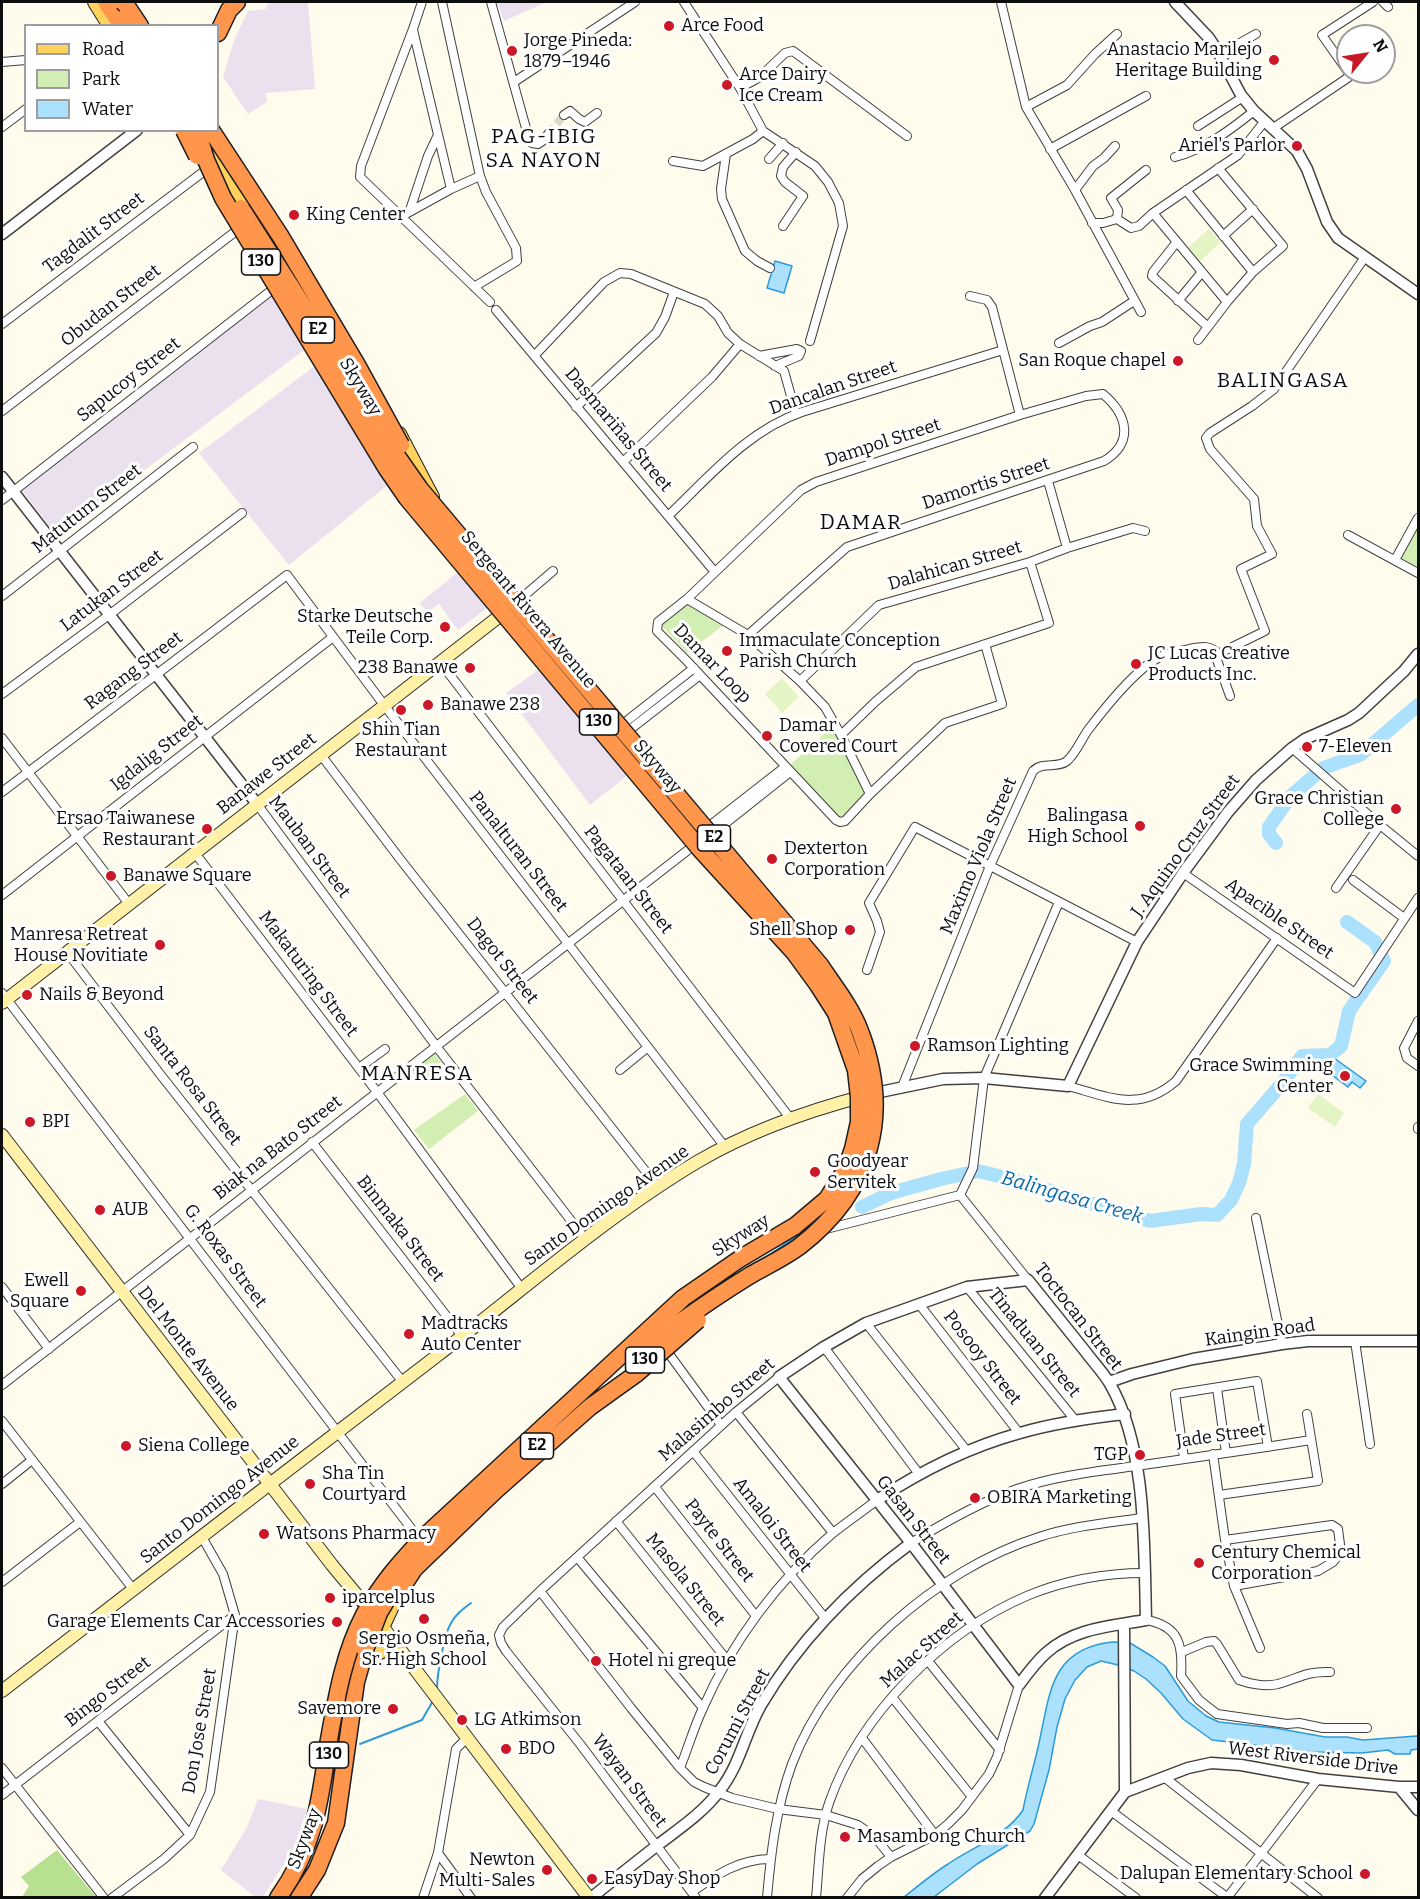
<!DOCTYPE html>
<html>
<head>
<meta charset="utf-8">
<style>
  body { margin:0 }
  #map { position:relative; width:1420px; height:1899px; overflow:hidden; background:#fffbed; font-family:Bitter,serif }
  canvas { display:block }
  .frame { position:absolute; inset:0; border:3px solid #0d0d0d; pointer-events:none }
  .legend { position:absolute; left:24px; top:24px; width:195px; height:108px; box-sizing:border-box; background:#fff; border:2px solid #9e9e9e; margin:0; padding:8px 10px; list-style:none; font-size:18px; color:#0d0d0d }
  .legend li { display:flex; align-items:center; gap:12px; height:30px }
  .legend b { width:30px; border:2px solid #9e9e9e }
  .north { position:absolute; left:1336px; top:24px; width:60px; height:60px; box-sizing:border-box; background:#fff; border:2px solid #9e9e9e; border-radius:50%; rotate:60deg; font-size:16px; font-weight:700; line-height:24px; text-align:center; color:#0d0d0d }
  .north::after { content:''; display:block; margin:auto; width:21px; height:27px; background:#cb1726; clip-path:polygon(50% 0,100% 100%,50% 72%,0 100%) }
</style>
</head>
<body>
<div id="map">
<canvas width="1420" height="1899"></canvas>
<div class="frame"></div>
<ul class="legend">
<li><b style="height:8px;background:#ffd15d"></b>Road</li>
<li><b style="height:16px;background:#d3eeb2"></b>Park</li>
<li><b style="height:16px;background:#abe1fc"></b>Water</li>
</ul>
<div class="north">N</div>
</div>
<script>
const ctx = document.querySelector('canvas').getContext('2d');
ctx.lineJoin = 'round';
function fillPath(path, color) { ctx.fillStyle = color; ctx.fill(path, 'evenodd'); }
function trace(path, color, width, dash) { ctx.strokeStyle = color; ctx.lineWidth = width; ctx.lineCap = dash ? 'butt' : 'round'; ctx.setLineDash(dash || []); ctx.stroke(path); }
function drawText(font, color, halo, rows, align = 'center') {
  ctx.font = font + ' Bitter,serif'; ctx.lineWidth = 6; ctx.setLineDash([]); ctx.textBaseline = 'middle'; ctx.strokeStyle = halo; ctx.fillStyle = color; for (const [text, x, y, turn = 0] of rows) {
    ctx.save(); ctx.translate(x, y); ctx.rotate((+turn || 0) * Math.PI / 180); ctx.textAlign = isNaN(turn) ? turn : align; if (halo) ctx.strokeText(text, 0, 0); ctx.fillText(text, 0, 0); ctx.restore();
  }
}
fillPath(new Path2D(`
  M269,2H308L315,89L266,93L267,102L248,114L223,77L235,38L248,11L266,9Z
  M497,2H547L504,21Z
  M276,292L308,347L57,536L22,490Z
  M316,365L389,484L289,565L199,453Z
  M458,572L487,608L458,630L439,604L427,612L420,603Z
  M541,668L628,775L590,805L506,693Z
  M258,1799L307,1809L292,1852L262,1898L255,1897L221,1870L246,1829Z`), '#ebe0ed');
fillPath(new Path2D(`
  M1418,519V567L1399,558Z
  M683,601L725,624L687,653L661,625Z
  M832,727L865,793L843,817H837L789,766Z
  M432,1050L443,1065L420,1083L408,1068Z
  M465,1094L478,1111L429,1149L414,1130Z`), '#d3eeb2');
fillPath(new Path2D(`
  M57,1850L96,1897H22L29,1886L21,1877Z`), '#b7e090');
fillPath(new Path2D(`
  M1209,229L1221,242L1198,263L1186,249Z
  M782,678L799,697L782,713L765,694Z
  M1318,1094L1344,1113L1335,1127L1308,1108Z`), '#e5f4c5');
const water = new Path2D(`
  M775,261L792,266L784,293L767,288Z
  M1334,1058L1366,1081L1360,1088L1352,1082L1348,1087L1325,1070Z
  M1112,1642L1130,1643L1153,1657L1165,1666L1188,1701L1206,1716L1219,1722L1275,1728L1325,1737H1347L1363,1740L1417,1736L1418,1737V1749L1411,1750L1410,1754H1395L1388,1750L1362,1753L1312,1752L1212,1740L1183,1719L1161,1693L1146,1679L1134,1671L1118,1665L1101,1661L1087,1667L1075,1680L1065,1699L1057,1727L1049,1770L1034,1824L1030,1831L977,1864L934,1897L903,1898C918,1886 932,1874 948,1864C972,1847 1006,1836 1023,1810C1027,1788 1034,1766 1039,1743C1050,1694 1050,1649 1112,1642Z`);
fillPath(water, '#abe1fc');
trace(water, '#2b9bdb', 1.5);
trace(new Path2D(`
  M762,1260L800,1234L810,1224
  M437,1689C437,1674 444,1635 451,1623C456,1614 463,1609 471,1603
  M360,1744L422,1720L434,1699`), '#2b9bdb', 2);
trace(new Path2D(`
  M1276,843L1269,834V827L1290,797L1323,768L1360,755L1418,705
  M862,1207L891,1193L941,1179L978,1171L1007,1178L1150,1221L1201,1214L1217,1215L1231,1200L1239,1183L1244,1164L1247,1124L1284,1081L1302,1056L1330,1055L1341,1046L1349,1011L1384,961L1375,942L1347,922`), '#abe1fc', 14);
trace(new Path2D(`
  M549,133L564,115`), '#dbd7cb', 8, [8, 4]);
const minor = new Path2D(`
  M422,2L413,29L361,166L360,177L490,302
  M442,2L480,176L486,192L516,248L517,261L474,287
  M491,2L529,139L532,143L538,144L544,140L549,133
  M684,2L740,88L763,131L815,166L828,182L839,203L843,226L810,341
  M1001,2L1026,107L1075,190L1141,312
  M1383,2L1388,7
  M413,30L451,189
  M1220,54L1256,34
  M2,62L26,60
  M514,82L635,2
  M740,88L760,77L785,53L793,51L907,136
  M1026,107L1067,85L1095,54L1117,34
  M564,115L570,111L579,119L585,122L597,113
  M1198,126L1243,97
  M2,127L26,109
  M1272,129L1349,77L1348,72L1322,35L1373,2
  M1050,149L1146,96
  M726,154L721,189L722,199L745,251L757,261L770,268
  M1175,157C1205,149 1229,131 1254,111
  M769,159L783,143
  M673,161L703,166L753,139L763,131
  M1075,190L1093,166L1104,158L1115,146
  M1186,190L1253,272
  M410,210L428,156L437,137
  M1153,213L1227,302
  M402,216L451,189L480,176
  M1117,219L1118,210L1111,198L1146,170
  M1092,223H1103L1117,219L1131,228L1139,226L1153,213L1238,155L1264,122
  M783,226L803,196L785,182L781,176L783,167L796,152
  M1223,236L1253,209
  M1176,243L1153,272L1152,276L1208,327
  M970,296L987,300L992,307L1020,415
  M1178,301L1202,272
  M496,310L714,571
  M2,324L207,169
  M1198,340L1227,302L1253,272L1283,246L1218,168
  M1059,343L1090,326L1102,322L1134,301
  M535,355L604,282L620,273L631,274L705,304L718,316L728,333L740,344L784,371L796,414
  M759,356L797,349L801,351L799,356L775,366
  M576,407L656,333L665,317L674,292
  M2,411L240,228
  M623,462L712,377L740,344
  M1048,481L1067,548
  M2,500L277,286
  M668,516C708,478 748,430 802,412L1003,350
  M1348,535L1418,573
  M1395,560L1418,518
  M2,596L193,447
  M687,599L748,635L800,681L825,707L841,735L870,794
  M518,601L553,571
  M748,635L847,547L1104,461C1134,443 1128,415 1103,394L1086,396L1020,415L816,482L801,490L687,599L658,622L657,631L686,660L836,820L840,822L845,821L870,794L945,723L1002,704L985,644
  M1218,654L1217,660L1230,696
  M440,662L790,1118
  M800,681L879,605L1030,562L1067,548L1133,528L1145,531
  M2,694L109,615L242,513
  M619,727L694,668
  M623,733L628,731L700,675
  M841,735L875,702L916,667L1049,623L1030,562
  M2,738L129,904
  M1292,748L1380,825L1418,856
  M321,755L400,859L658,1187
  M2,792L287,575L384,705L725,1147
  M257,804L436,1046L586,1240
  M703,831L785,767
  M708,837L790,772
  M195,853L377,1092L522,1289
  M1183,873L1355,993L1418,898
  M1353,880L1404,918
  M1336,888L1380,825
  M2,895L333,637
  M67,952L160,1074L402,1381
  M867,970L880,932L877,921L869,903L915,827L1137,942
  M2,993L420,1540
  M1418,1021L1404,1048L1407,1058L1418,1066
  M359,1068L385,1049
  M620,1070L648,1047
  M1068,1086C1109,1097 1139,1113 1176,1081L1277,938
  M902,1087L990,866L1033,771C1043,761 1057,769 1067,761C1076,753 1081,740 1088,730C1104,709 1135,670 1158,658C1167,652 1179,652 1189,649C1200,647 1210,644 1218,654L1265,631L1241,569L1272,554L1257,526L1254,499L1210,449L1206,438L1210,433L1252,406L1274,389L1365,257
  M1418,1129V1127
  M312,1142L462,1336
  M960,1195L1028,1280
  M1256,1218L1282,1344
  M822,1230L960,1195L973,1168L984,1078L1059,902
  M2,1287L49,1349
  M967,1287L1075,1420
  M919,1304L1019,1433
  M866,1323L967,1451
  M1355,1341L1370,1444
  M664,1347L721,1425
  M824,1347L919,1474
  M2,1385L688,850L698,844
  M1217,1388L1226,1453
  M736,1412L833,1533
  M2,1421L133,1589
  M693,1451L825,1618
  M1213,1454L1225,1540L1234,1586L1260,1648
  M1184,1458L1175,1394L1257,1381L1268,1447
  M2,1484L32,1460
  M655,1487L756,1616
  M1219,1495L1318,1481L1307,1414
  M616,1521L727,1660
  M1225,1540L1332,1525L1338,1529L1341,1552L1333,1562L1318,1571L1234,1586
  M911,1543C945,1522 980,1502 1017,1489C1058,1475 1100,1471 1143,1465C1199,1457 1255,1449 1311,1440
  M577,1557L703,1708
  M2,1582L80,1522
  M540,1591L631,1708L680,1768L694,1782L704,1787L732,1798L778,1809L826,1815L858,1825L875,1837L891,1857
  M1146,1620C1180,1626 1183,1646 1181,1676L1199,1700L1217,1714L1287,1724L1299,1723L1323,1728H1367
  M1182,1652L1206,1642L1214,1641L1217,1644L1239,1680C1250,1684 1266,1687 1278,1684C1299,1678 1307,1671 1330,1672
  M928,1661L1000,1750
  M892,1697L972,1797
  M98,1721L190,1835
  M862,1738L935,1835
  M2,1768L104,1898
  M680,1768C688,1748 694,1727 703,1708C732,1642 778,1580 833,1533C847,1522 863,1511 877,1500
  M1164,1777L1318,1898
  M2,1795L235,1615
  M1111,1811L1228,1898
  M438,1853L471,1898
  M1078,1855L1136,1898
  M692,1892C716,1875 739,1859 770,1859
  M112,1898L164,1859L190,1835L210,1792L235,1615L223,1574L202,1537
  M423,1898L438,1853L456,1749L467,1738
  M696,1898L580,1744L506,1651L501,1643L499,1635L503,1627L540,1591L736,1412L779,1377
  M767,1898C771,1852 776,1808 792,1764C830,1663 937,1569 1039,1537C1072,1526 1107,1523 1142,1518
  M816,1898C819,1866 819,1833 829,1803C860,1714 943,1631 1029,1595C1066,1580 1105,1573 1145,1573
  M847,1898L862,1879L878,1866L891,1857L935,1835L948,1824L962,1810L989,1774L997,1757L1019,1685
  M1227,1898L1318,1779`);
const tertiary = new Path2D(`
  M1175,2L1209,38L1217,50L1241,95L1254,111L1297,151L1307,169L1327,222L1338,238L1418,294
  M2,234L137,130
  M2,477L257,804
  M880,1092L943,1079L984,1078L1068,1086L1137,942L1183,873L1228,812L1256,780L1292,748L1305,739L1348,720L1359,713L1404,671L1418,654
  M1028,1280C1047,1304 1066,1327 1085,1351C1093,1362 1103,1372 1110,1384C1147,1448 1144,1546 1146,1620C1112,1626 1073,1628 1046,1653C1036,1662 1027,1674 1019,1685L911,1543L779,1377L824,1347L866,1323L967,1287Z
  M1109,1382L1132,1374L1193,1359L1282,1344L1308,1341H1418
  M877,1500C921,1471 969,1447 1020,1433C1054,1423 1089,1418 1125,1414
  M1124,1624L1125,1792
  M1399,1787L1418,1810
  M591,1898C613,1880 636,1862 659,1844C680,1828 704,1812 720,1790C740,1765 745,1733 761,1705C800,1639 850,1588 911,1543
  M1045,1898L1125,1792L1188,1768L1211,1763L1241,1765L1318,1779L1399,1787H1418`);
const secondary = new Path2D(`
  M2,1003L510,608
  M2,1135L332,1565L376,1618L589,1898
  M2,1691C147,1579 292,1466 438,1355C523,1290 605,1217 697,1162C748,1132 807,1111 864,1096`);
const primary = new Path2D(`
  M95,2L110,26
  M210,140L234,192L249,216
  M399,434L432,497
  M378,1636L392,1606L406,1588
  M369,1657L384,1650L398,1649`);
const motorway = new Path2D(`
  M106,2L122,26
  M126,5L140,26
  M218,33L229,10L237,2
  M278,1898C314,1847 320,1804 328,1745
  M299,1898L317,1870L336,1823L356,1682L365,1650`);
trace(minor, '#404040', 10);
trace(tertiary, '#404040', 13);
trace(secondary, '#2f2f2f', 14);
trace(primary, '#1e1e1e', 16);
trace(motorway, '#1e1e1e', 19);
trace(minor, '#fff', 8);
trace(tertiary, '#fff', 10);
trace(secondary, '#fff2a8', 12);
trace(primary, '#ffd15d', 14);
trace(motorway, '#ff964b', 16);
const motorwayBridge = new Path2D(`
  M123,2L126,5
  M184,130L197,156
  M197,130L206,160L223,198L387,469L407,498L700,849L794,952L818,985L836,1013L856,1070L859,1097V1122L853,1149L846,1169L827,1199L795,1226L741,1258L683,1298L424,1537C401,1561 380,1585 364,1615C343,1655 336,1701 328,1745
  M211,130L281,237L357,365L401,445
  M241,208L311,318L376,426L420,489L820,965C834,986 851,1007 860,1031C892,1115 871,1191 800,1246C784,1258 766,1266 749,1276C709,1301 670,1327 635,1358
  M397,1595L414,1569L495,1491L590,1407L636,1374L698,1320
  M365,1650L379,1613L398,1581`);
trace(motorwayBridge, '#1e1e1e', 19, []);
trace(motorwayBridge, '#ff964b', 16);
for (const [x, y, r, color] of [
  [669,26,6,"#cb1726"],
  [512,51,6,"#cb1726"],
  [1274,60,6,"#cb1726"],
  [727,85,6,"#cb1726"],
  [1297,146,6,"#cb1726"],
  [294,215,6,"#cb1726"],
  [1178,361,6,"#cb1726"],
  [445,627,6,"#cb1726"],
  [727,651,6,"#cb1726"],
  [1136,664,6,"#cb1726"],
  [470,668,6,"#cb1726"],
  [428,705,6,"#cb1726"],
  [401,710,6,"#cb1726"],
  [767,736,6,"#cb1726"],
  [1307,747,6,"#cb1726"],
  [1396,809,6,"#cb1726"],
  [1140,826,6,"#cb1726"],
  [207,829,6,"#cb1726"],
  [772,859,6,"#cb1726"],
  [111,876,6,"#cb1726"],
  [850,930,6,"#cb1726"],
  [160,945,6,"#cb1726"],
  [27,995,6,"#cb1726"],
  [915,1046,6,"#cb1726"],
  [1345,1076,6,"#cb1726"],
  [30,1122,6,"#cb1726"],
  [815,1172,6,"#cb1726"],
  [100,1210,6,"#cb1726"],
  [81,1291,6,"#cb1726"],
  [409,1334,6,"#cb1726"],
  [126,1446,6,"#cb1726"],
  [1140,1455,6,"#cb1726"],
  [310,1484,6,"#cb1726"],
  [975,1498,6,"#cb1726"],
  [264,1534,6,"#cb1726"],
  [1199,1563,6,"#cb1726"],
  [330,1598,6,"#cb1726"],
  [424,1619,6,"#cb1726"],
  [337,1622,6,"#cb1726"],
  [596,1661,6,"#cb1726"],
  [393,1709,6,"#cb1726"],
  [462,1720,6,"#cb1726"],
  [506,1749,6,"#cb1726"],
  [845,1837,6,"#cb1726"],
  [547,1870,6,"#cb1726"],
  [1365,1874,6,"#cb1726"],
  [592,1879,6,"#cb1726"]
]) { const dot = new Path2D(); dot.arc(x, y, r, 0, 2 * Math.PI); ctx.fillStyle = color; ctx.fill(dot); trace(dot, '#fff', 2); }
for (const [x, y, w] of [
  [261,262,39],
  [318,330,33],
  [599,722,39],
  [714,838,33],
  [645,1360,39],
  [537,1446,33],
  [329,1755,39]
]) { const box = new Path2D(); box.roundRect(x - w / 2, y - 13, w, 26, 4.5); ctx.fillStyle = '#fff'; ctx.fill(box); trace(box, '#0d0d0d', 1.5); }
drawText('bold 16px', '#0d0d0d', null, [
  ["130",261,262],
  ["E2",318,330],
  ["130",599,722],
  ["E2",714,838],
  ["130",645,1360],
  ["E2",537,1446],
  ["130",329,1755]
]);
drawText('18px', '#0d0d0d', '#fff', [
  ["Arce Food",681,26],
  ["Jorge Pineda:",524,41],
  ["1879–1946",524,62],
  ["Anastacio Marilejo",1262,50,"right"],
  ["Heritage Building",1262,71,"right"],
  ["Arce Dairy",739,75],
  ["Ice Cream",739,96],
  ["Ariel's Parlor",1285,146,"right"],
  ["King Center",306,215],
  ["San Roque chapel",1166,361,"right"],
  ["Starke Deutsche",433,617,"right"],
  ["Teile Corp.",433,638,"right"],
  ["Immaculate Conception",739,641],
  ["Parish Church",739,662],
  ["JC Lucas Creative",1148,654],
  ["Products Inc.",1148,675],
  ["238 Banawe",458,668,"right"],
  ["Banawe 238",440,705],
  ["Damar",779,726],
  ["Covered Court",779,747],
  ["Shin Tian",401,730,"center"],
  ["Restaurant",401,751,"center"],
  ["7-Eleven",1319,747],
  ["Grace Christian",1384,799,"right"],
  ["College",1384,820,"right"],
  ["Balingasa",1128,816,"right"],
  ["High School",1128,837,"right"],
  ["Ersao Taiwanese",195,819,"right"],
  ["Restaurant",195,840,"right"],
  ["Dexterton",784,849],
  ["Corporation",784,870],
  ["Banawe Square",123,876],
  ["Shell Shop",838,930,"right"],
  ["Manresa Retreat",148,935,"right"],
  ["House Novitiate",148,956,"right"],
  ["Nails & Beyond",39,995],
  ["Ramson Lighting",927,1046],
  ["Grace Swimming",1333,1066,"right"],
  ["Center",1333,1087,"right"],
  ["BPI",42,1122],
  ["Goodyear",827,1162],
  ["Servitek",827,1183],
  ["AUB",112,1210],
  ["Ewell",69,1281,"right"],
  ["Square",69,1302,"right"],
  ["Madtracks",421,1324],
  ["Auto Center",421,1345],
  ["Siena College",138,1446],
  ["TGP",1128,1455,"right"],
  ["Sha Tin",322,1474],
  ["Courtyard",322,1495],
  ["OBIRA Marketing",987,1498],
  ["Watsons Pharmacy",276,1534],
  ["Century Chemical",1211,1553],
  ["Corporation",1211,1574],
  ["iparcelplus",342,1598],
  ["Garage Elements Car Accessories",325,1622,"right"],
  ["Sergio Osmeña,",424,1639,"center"],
  ["Sr. High School",424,1660,"center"],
  ["Hotel ni greque",608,1661],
  ["Savemore",381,1709,"right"],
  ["LG Atkimson",474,1720],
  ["BDO",518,1749],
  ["Masambong Church",857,1837],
  ["Newton",535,1860,"right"],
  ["Multi-Sales",535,1881,"right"],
  ["Dalupan Elementary School",1353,1874,"right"],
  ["EasyDay Shop",604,1879]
], 'left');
drawText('18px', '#0d0d0d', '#fff', [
  ["Tagdalit Street",94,233,-37],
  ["Obudan Street",111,306,-38],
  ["Sapucoy Street",129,380,-38],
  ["Skyway",360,387,59],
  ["Dancalan Street",833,388,-19],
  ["Dasmariñas Street",618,430,50],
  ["Dampol Street",883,443,-18],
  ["Damortis Street",986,484,-18],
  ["Matutum Street",87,509,-38],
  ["Dalahican Street",955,566,-16],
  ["Latukan Street",112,591,-37],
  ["Sergeant Rivera Avenue",528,610,50],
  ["Damar Loop",712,664,46],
  ["Ragang Street",134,671,-37],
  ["Igdalig Street",157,753,-38],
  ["Skyway",657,767,50],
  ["Banawe Street",267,774,-38],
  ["J. Aquino Cruz Street",1186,846,-54],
  ["Mauban Street",309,847,53],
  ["Panalturan Street",518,852,52],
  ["Maximo Viola Street",979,856,-67],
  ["Pagataan Street",628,880,52],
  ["Apacible Street",1279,919,35],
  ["Dagot Street",502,961,52],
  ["Makaturing Street",308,974,53],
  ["Santa Rosa Street",192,1086,52],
  ["Biak na Bato Street",278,1148,-38],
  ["Santo Domingo Avenue",607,1206,-35],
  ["Binmaka Street",400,1229,52],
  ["Skyway",741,1236,-32],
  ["G. Roxas Street",225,1256,53],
  ["Toctocan Street",1078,1317,52],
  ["Kaingin Road",1260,1333,-8],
  ["Tinaduan Street",1034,1343,51],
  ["Del Monte Avenue",188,1349,52],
  ["Posooy Street",982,1358,52],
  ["Malasimbo Street",717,1410,-41],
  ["Jade Street",1221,1436,-8],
  ["Santo Domingo Avenue",220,1500,-38],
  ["Gasan Street",913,1520,52],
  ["Amaloi Street",772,1525,52],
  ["Payte Street",719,1541,52],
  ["Masola Street",685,1580,51],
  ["Malac Street",922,1650,-42],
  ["Bingo Street",108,1692,-38],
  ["Corumi Street",738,1722,-62],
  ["Don Jose Street",200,1731,-80],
  ["West Riverside Drive",1313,1759,7],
  ["Wayan Street",629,1781,53],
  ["Skyway",305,1839,-69]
]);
drawText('italic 20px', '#096bab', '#fff', [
  ["Balingasa Creek",1072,1198,16]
]);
ctx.letterSpacing = '1.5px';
drawText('21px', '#0d0d0d', '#fff', [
  ["PAG-IBIG",544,137],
  ["SA NAYON",544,161],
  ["BALINGASA",1283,381],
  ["DAMAR",861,523],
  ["MANRESA",417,1074]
]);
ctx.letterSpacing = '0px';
</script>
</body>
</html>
